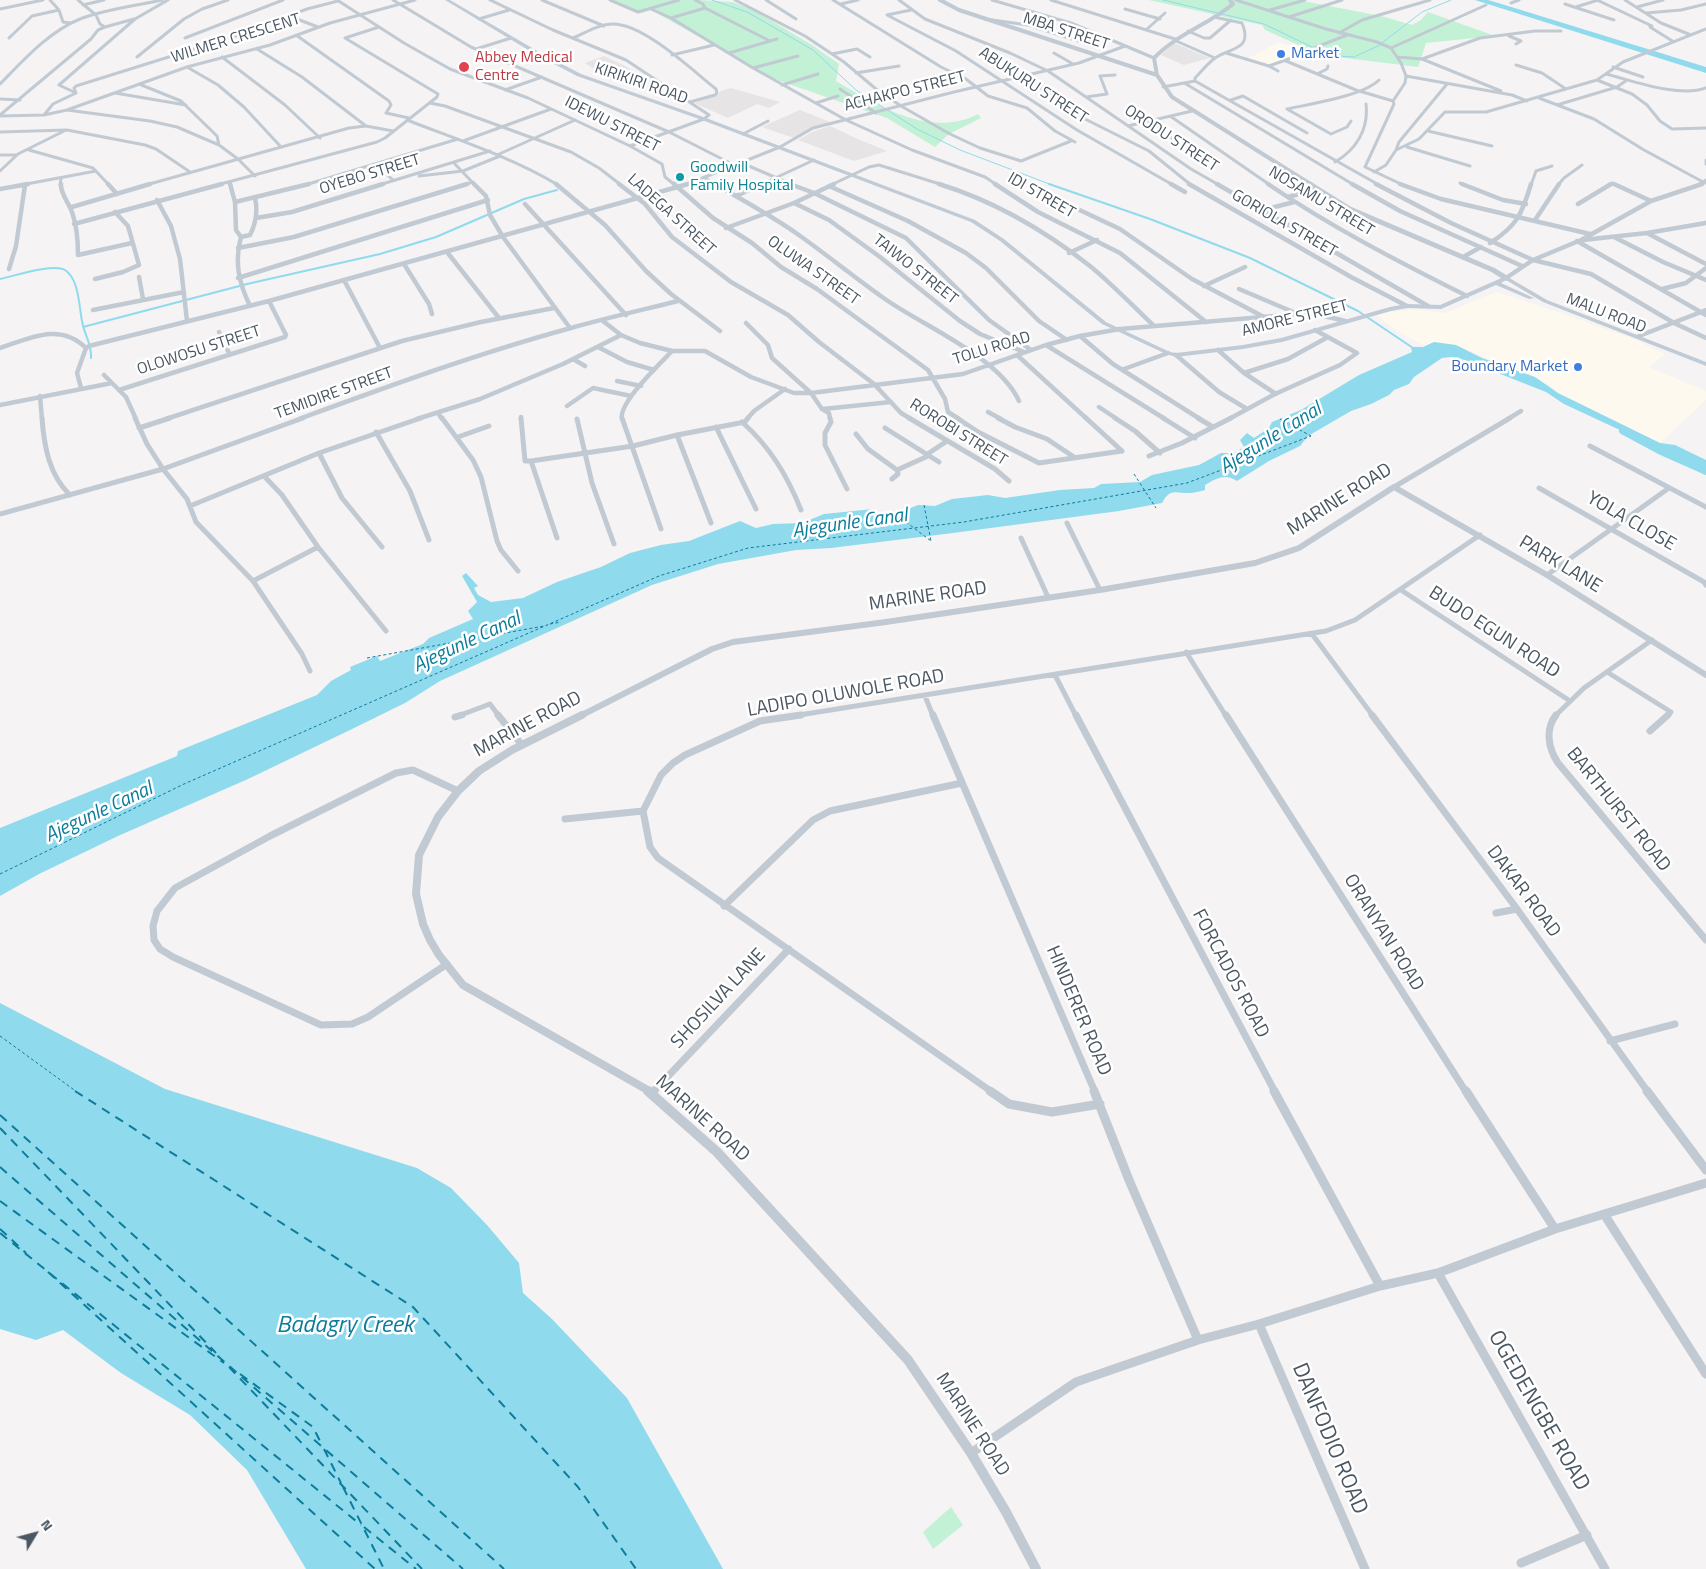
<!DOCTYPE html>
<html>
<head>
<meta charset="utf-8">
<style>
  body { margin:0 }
  #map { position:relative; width:1706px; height:1569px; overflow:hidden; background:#f5f3f3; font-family:"Titillium Web",sans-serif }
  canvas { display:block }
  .north { position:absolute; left:10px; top:1509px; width:50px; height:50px; -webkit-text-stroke:4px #fff; paint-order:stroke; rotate:53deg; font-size:14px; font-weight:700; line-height:20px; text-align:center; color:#4a5661 }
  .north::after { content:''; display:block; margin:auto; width:18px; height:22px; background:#4a5661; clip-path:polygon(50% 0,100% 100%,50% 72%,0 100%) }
</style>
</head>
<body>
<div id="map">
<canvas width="1706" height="1569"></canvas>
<div class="north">N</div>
</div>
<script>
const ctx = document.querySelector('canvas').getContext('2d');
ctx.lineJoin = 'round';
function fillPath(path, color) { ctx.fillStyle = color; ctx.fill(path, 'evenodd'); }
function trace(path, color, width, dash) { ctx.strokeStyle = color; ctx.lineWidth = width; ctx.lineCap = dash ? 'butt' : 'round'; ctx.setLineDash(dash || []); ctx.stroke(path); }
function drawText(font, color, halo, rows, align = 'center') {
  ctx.font = font + ' "Titillium Web",sans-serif'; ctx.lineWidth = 5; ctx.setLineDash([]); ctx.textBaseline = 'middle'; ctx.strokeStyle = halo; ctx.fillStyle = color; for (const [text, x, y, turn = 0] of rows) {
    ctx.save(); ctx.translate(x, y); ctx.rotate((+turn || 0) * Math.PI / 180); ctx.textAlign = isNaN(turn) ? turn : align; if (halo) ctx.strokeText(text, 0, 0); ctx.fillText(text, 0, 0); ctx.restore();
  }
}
fillPath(new Path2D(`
  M1279,42L1310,53L1271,67L1247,59Z
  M1497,292L1564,314L1634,339L1665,354L1649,367L1706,391V400L1660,443L1558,393L1548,384L1456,345L1434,342L1425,346L1397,331L1375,314L1415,309L1445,313Z`), '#fdf9ef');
fillPath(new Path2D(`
  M1174,43L1210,58L1184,65L1161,55Z
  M604,56L627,67L639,75L612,81L585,63Z
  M731,88L780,102L769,108L757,104L728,118L694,103L718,95L721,91Z
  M800,110L830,122L794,138L762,127Z
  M830,126L858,139L887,151L854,161L798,140L812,132Z`), '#e6e4e5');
fillPath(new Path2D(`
  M611,0H699L733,2L755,11L812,45L839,64L836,81C876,105 930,139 978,114L981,118L949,134L935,147L887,118L774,79L651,10L641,13Z
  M1149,0H1298L1381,16L1412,25L1421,20L1428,12L1495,36L1426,43L1418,67L1321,55L1265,30L1262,25Z
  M951,1507L963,1525L933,1549L923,1532Z`), '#c3f1d5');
fillPath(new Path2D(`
  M1475,0H1488L1508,6L1706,67V73Z
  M1434,342L1456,345L1482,358L1535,377L1558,393L1660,443L1675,445L1706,460V470L1564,404L1546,392L1465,360L1451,357L1442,358L1414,377L1409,384L1394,390L1389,395L1371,404L1351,411L1308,436L1300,446L1269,461L1237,481C1226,473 1216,478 1205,485V490C1200,491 1194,493 1189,493C1175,493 1170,488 1162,503L1119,511L953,533L831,548L796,550L718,564L652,585L440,681L405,703L350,730L248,779L118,836L39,874L0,896V828L177,756L178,751L317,695L331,681L351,670L350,667L377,656L380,661L423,644L429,638L473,619L468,611L477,602L462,576L466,573L478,586L474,588L478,595L491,602L523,598L557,582L601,567L630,553L661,545L689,541L740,521L756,528L773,524L802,523L824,514L873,509L878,513L903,511L918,505L935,506L952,499L988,495L1005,498L1060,490L1094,488L1101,484L1140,482L1152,475L1199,465L1221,453H1234L1244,447L1240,440L1247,433L1254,438L1269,428L1272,422L1301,410L1359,375L1412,352L1411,347H1423Z
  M0,1003L165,1089L417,1168L451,1188L487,1225L519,1263L523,1293L552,1319L627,1398L723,1569H306L247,1470L190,1415L121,1373L63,1330L36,1340L0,1329Z`), '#90daee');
trace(new Path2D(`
  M712,0L747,12L813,50L856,90L917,129L960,150L1052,185
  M1163,0L1264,24L1318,50L1337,56L1354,57L1378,46L1422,12L1451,0`), '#90daee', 1);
trace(new Path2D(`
  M1049,184L1150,219L1250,258L1358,311L1413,348
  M0,279C14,276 53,263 65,270C79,279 79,306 82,321C84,334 92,344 91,358
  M83,327L247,284L380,254L436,237L524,199L557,190`), '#90daee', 2);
trace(new Path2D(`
  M1622,431L1661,452L1706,472`), '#90daee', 6);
trace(new Path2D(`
  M1280,419L1311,436
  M1134,474L1156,508
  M924,505L931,541
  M893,512L931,541
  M550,624L561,622
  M367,658L544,626
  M0,874L184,784L659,576L748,548L964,522L1187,483L1311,436
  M0,1036L77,1092`), '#0c7c9b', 1, [3, 2.5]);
trace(new Path2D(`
  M75,1091L413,1307L578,1487L636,1569
  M0,1115L504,1569
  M0,1128L216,1353
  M0,1167L463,1569
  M0,1201L224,1363
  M0,1229L26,1253
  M0,1233L361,1525
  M48,1272L375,1569
  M229,1367L422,1569
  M240,1374L313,1427L322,1445
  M324,1449L341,1483
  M343,1487L384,1569
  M364,1527L416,1569`), '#0c7c9b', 2, [9, 7]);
trace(new Path2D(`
  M50,0L59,10L63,22L71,23
  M337,0L404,43L450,69L528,98L630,146L662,164L665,177L675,185
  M393,0L471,47L669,132L736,166
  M490,0L553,30L626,60L709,115L704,119L630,146
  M542,0L604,26
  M610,0L638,12L679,0
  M735,0L805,36L844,62L876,89L901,106L950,134L980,148L1021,161L1071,141
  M766,0L796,19
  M833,0L941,67L966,79L988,96L1027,108L1055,131L1075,142
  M899,0L925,19L1010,53L1048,71L1191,169L1219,185
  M992,0L1071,23L1154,58
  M1051,0L1175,39
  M1236,0L1326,29L1377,42L1391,48L1401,63L1406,76L1405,83L1393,101L1394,104L1365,167
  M1597,0L1652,26L1650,27L1674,42
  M1625,0L1661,23L1691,35
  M1511,3L1519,0
  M841,4L858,0
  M1565,4L1614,20
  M83,5L104,0
  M1576,7L1598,0
  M1637,7L1663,0
  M705,8L770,41
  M0,9L43,0
  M651,9L671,18L753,68L846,120L912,150L985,177L997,185
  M1125,9L1160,19
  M911,10L887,15L956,51L1077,130L1173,185
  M1270,10L1305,0
  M1646,13L1681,10L1706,4
  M289,16L318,27
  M1289,17L1342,0
  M671,18L705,8L703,4L695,0
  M479,19L509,10
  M985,19L1028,25L1097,47
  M105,27L134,19
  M1147,29L1165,13
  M1188,31L1204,38H1210L1231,20
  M1339,33L1362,20L1430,0
  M296,35L389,101L391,105L386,113L409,118
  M1509,36L1521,41L1516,44
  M9,38L32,16L59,10
  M185,38L283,0
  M573,38C585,33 599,24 613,24C644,24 692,70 716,89L717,93L715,95L690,102
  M1174,40L1215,58
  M1314,48L1347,35
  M1391,48L1486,5
  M257,49L302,77L366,126L393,131
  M476,49L511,38
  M729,53L777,39
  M1054,53L1073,64
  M1226,53L1269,66L1308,52
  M832,54L857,49L870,57
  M672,55L714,45
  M137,57L184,19L202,9L228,0
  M222,57L285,105L320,138
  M1397,57L1422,59L1501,91
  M1422,59L1480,38L1535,31H1561
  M1286,61L1356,90L1393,101
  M1516,65L1542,73L1566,89
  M1269,66L1278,71
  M187,67L218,85L244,107L281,147
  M1613,67L1643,77
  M753,68L798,56
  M856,73L899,66
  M1317,74L1327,69L1328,66
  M1606,74C1634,81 1679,98 1706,88
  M1406,76L1512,95L1527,101
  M1026,77L1079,116L1149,151L1191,185
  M1597,80L1632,94L1647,105L1660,121L1672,129L1706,128
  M1195,81L1379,185
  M0,84C23,61 48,32 80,19C106,9 135,6 162,0
  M139,84L181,101L217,136L219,145
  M1186,84L1354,185
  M782,85L818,74
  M1163,87L1195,81V78C1201,72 1208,63 1215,58C1232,47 1253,50 1242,23L1214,17
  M840,89L876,113
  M505,90L542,77
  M76,93L59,85L135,19L168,0
  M115,93L186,105
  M1086,97L1107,94L1100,76L1115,75
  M1539,98L1594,119L1644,150L1705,183
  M0,99L20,100
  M1231,100L1243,96L1307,133
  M430,103L445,106L571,152L599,168L621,185
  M816,103L838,96
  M1557,105L1617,87L1627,80
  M67,110L187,67L270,45L330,23L415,0
  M0,115L91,39L98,30L105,27L100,24L96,15L78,0
  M44,115L53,104L76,93L74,88L76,86L239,35L307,9L338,1
  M0,116L44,115L67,110L150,121L177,127L219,145L238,159L255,176
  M1170,116L1270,185
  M407,120C458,140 511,157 558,185
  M1151,121L1165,131L1180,147
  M1351,121L1347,127L1331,134L1287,109C1310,104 1363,96 1379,80
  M1128,126L1192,111
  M1428,131L1492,146
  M0,132L67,130L145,145L156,149L190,172
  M743,134L768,121
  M463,141L551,109
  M1407,147L1470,166
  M29,150L93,168L109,185
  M1396,150L1399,142L1447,84
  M0,155H16
  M497,155L575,120
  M1706,160V164
  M1335,162C1356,150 1369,129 1366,104
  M454,163L475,185
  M742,163L793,185
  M375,164L393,180
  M1365,167L1403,185
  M0,171L18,154L64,131
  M1374,172L1386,165L1396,150L1419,139L1445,112H1486L1597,80L1623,62L1706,29
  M419,176L463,171L500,156
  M705,178L717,185
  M230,182L231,185
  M1460,183L1465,185
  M21,185L96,171
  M60,185L61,179
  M146,185L349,128L366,126
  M217,185L377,142L385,138L437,97L438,94L345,38L379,27
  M305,185L458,139
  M379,185L490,151
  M463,185L473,182
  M685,185L780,147L813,128L954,92L1079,63L1125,46
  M760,185L814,160
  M831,185L869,167L879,165L943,185
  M1531,185L1536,171L1552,166
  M1558,185L1564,178L1582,165
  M1609,185L1612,183L1616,185
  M1698,185L1706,180`), '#c1cad2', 3);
trace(new Path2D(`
  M61,184C60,193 69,203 72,212C77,226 78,240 78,255L132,243
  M108,184L117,194
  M230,184L235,202L236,230L241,237C234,262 239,283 250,306
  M474,184L486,196L490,215L503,237L570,328
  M556,184L605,225L646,271L671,294L720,331
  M619,184L645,204L672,237L731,282L788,315L819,342L874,384L901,413L911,419
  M674,184L713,218L752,243L781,267L817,289L928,370L945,399L948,412L959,419
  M715,184C742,200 770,215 796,233C826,254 855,278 885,299C925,327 999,357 1019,401
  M790,184L814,193L906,238L989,320L1031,350
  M939,184C994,201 1044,230 1090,266C1112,284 1133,306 1154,326
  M995,184L1038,212L1120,253L1206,322
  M1171,184L1185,192
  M1189,184L1351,277L1407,306
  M1217,184L1428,306
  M1268,184C1331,227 1399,262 1467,296
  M1352,184L1400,211L1522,266
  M1376,184L1451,223L1533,260L1591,274L1674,323L1706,338
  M1400,184L1441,199L1590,234
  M1462,184L1503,200L1526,204
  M1614,184L1651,201
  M829,186L908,221L966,253L986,268L1039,321L1067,340
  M0,189L28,184
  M1037,190L1120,229L1192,279L1264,317
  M736,196L762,184
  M1288,197L1317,189
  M157,200L171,226L180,259L187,321
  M235,202L309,184
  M794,203L829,220L880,257L960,321L980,334L1024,352
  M525,204L626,315
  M1578,204L1611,184
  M72,207L150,184
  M1263,210L1294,202
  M256,218L292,212L383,184
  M1535,220L1559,184
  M74,224L222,184
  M726,228L794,203L834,184
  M1647,233L1706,264
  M241,237L250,235C256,223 258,211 255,198
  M1614,237L1663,262L1706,280
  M1583,240L1647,233L1706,223
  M1577,241L1706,315
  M1490,243C1517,226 1522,214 1531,184
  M238,248L294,237L467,184
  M447,252L499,318
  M1069,253L1097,240
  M1463,257L1481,247
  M404,264L429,304L432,314
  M9,269L16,246L25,185
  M139,277L143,299
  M238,278L488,200
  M1506,278L1533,260L1581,240L1651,201L1702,184
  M95,279L123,272L139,265L128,226L115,212
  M344,280L380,348
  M1204,286L1245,267
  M1239,289L1298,314
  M1662,289L1686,283L1706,268
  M93,310L184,292
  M603,321L621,335L640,343L672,351H705L751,377L794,393H811L963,374L1046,345L1080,336L1120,329L1298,314H1316L1345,321
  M746,323L768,345L772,358L811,393L822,409L829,413L830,419
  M219,332L229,353
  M1080,336L1113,364L1200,419
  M1639,336L1706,310
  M1046,345L1165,419
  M598,347L627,362L654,370
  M0,348C30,338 60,322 86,348
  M1218,350L1244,373L1276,394
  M1017,355L1087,419
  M1176,355L1219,392L1247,409
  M573,359L585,366
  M1124,369L1168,353
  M1244,373L1288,359L1328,337
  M104,375L126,397L136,419
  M617,381L641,386
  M81,388L77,373L86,348L89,346L269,301L688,184
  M119,390L285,337L286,335L269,301
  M40,396L42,419
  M0,405L112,383
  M567,406L593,388L631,396
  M1099,407L1117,419
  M823,409L891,402
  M988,412L1001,419
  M438,413L442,419
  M521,417V419
  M166,419L402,341L481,322L554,308
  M299,419C389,386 479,353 571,328C606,318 642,310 678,301
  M417,419L480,399L563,364L621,335
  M622,419C618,403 660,364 672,351
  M747,419L754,411L785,389
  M1229,419L1275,394L1340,365L1357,353L1315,330
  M1508,419L1521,411`), '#c1cad2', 4.5);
trace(new Path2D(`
  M42,418C44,446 49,475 70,495
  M135,418L147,444L163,469L187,499L196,522L253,581L302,654L310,671
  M442,418L473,460L481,477L497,541L501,550L518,571
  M521,418L525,461H531L557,538
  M622,418L661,529
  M830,418L831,422L825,433V445L847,489
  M909,418L995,469L1009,481
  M957,418L978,432L1039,463L1122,451
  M998,418L1015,427L1047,439L1074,457
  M1086,418L1122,451
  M1115,418L1135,431L1160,453
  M1163,418L1195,438
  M1198,418L1213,427
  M577,419L592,483L614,544
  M742,422C770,447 787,475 801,510
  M716,427L756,509
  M139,428L170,418
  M885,428L939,462
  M376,432L410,491L429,540
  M856,434L868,449L897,470
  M677,435L711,523
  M458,437L489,426
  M1590,446L1706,507
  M319,453L342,498L382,547
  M926,455L947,441
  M1149,456L1182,443L1231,418
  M531,461L633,446L677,435L745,422L748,418
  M264,476L282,495L318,547L386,631
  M892,479L898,474L897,470L928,456
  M1394,487L1510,418
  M1539,488L1704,582L1706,585
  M190,506L319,453L421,418
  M0,514L163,469L303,418
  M1067,523L1100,590
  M1021,538L1048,597
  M1547,575L1669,488
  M253,581L318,547
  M1401,590L1570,701
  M1312,634L1373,716
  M1186,652L1226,716
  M1607,672L1671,712L1667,716
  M1055,675L1076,716
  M925,696L933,716
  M458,716L490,704L499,716
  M793,716L1326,631L1355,620L1480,535
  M1555,716L1584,688L1652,640`), '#c1cad2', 5);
trace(new Path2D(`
  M498,715L522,745
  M801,715L760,721L685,755L673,763L661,775L643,811L650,847L658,858L992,1092
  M933,715L1095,1092
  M1076,715L1275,1092
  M1226,715L1466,1092
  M1372,715L1517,909L1648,1092
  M1556,715C1545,729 1548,748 1558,763L1706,940
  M455,717L462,715
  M1650,731L1668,715
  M565,819L643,811
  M724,906L813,820L830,811L962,783
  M1496,913L1517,909
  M447,964L368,1017L352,1024L321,1025L173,957L160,949L154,940L153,926L157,911L175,888L270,836L396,773L413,770L458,791
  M1610,1041L1675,1024
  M653,1092L789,949`), '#c1cad2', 7);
trace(new Path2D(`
  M990,1091L1009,1104L1052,1112L1100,1104
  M1094,1091L1129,1180L1198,1340
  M1274,1091L1380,1286
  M1466,1091L1555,1229
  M1647,1091L1706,1170
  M652,1093L654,1091
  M1604,1214L1706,1374
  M1438,1273L1605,1569
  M1259,1324L1365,1569
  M971,1453L1076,1382L1198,1340L1259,1324L1380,1286L1438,1273L1555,1229L1706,1183
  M1521,1563L1587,1535`), '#c1cad2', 9);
trace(new Path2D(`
  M940,0L959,10L1157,75
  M1230,0L1233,4C1208,25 1177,34 1154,58L1157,75L1172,97L1312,185`), '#c1cad2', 4);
trace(new Path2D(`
  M1310,184L1350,209L1493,270L1506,278`), '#c1cad2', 5);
trace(new Path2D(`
  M580,716L712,649L733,642L886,622L1100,590L1255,563L1299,548L1394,487L1547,575L1706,675`), '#c1cad2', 6);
trace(new Path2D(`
  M582,715L512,750L479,771L458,791L438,817L419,855L416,894L423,924L430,940L439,955L463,985L651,1092`), '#c1cad2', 8);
trace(new Path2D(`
  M648,1091L717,1152L908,1360L971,1453L1006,1512L1036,1569`), '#c1cad2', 10);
fillPath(new Path2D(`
  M445,0H450L539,52L581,74L706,118L975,220L1004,239L1106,322L1170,352L1176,353L1243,345L1281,338L1390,307L1407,304L1440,305L1506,276L1547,300L1706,362V366L1543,302L1506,280L1501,283L1534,298L1529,299L1496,285L1441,309L1407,308L1391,311L1282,342L1243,349L1176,357L1166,354L1102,324L1000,241L971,222L702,120L577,76L535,54Z`), '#c1cbd6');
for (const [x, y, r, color] of [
  [1281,54,5,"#3f7fe0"],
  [464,67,6,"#e0444e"],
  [680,177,5,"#0f9aa8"],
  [1578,367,5,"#3f7fe0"]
]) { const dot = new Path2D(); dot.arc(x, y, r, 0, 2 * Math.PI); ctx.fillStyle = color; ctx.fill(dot); trace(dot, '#fff', 2); }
drawText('16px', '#4a5661', '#fff', [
  ["MBA STREET",1066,32,18],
  ["WILMER CRESCENT",236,39,-17],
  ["KIRIKIRI ROAD",641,84,19],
  ["ABUKURU STREET",1033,86,33],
  ["ACHAKPO STREET",905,92,-14],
  ["IDEWU STREET",612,125,27],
  ["ORODU STREET",1171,139,33],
  ["OYEBO STREET",370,175,-17],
  ["IDI STREET",1041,196,30],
  ["NOSAMU STREET",1321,202,31],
  ["LADEGA STREET",671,215,42],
  ["GORIOLA STREET",1284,224,30],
  ["TAIWO STREET",915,270,38],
  ["OLUWA STREET",813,271,35],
  ["MALU ROAD",1606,314,21],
  ["AMORE STREET",1295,319,-14],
  ["TOLU ROAD",992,349,-17],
  ["OLOWOSU STREET",199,351,-18],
  ["TEMIDIRE STREET",334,394,-20],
  ["ROROBI STREET",958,433,32]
]);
drawText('16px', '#366cbe', '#fff', [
  ["Market",1291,54],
  ["Boundary Market",1568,367,"right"]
], 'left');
drawText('16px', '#be3a42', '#fff', [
  ["Abbey Medical",475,58],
  ["Centre",475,76]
], 'left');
drawText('16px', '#0d838f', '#fff', [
  ["Goodwill",690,168],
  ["Family Hospital",690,186]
], 'left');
drawText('19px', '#4a5661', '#fff', [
  ["MARINE ROAD",1340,500,-32],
  ["YOLA CLOSE",1631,522,30],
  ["PARK LANE",1560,565,31],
  ["MARINE ROAD",928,597,-8],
  ["BUDO EGUN ROAD",1494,633,33],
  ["LADIPO OLUWOLE ROAD",846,694,-10],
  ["MARINE ROAD",528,725,-28],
  ["BARTHURST ROAD",1618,810,51],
  ["DAKAR ROAD",1523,892,53],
  ["ORANYAN ROAD",1383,933,58],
  ["FORCADOS ROAD",1230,974,62],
  ["SHOSILVA LANE",719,999,-47],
  ["HINDERER ROAD",1078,1011,67],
  ["MARINE ROAD",702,1119,42],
  ["MARINE ROAD",972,1425,57]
]);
drawText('italic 20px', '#0c7c9b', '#fff', [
  ["Ajegunle Canal",1271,439,-32],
  ["Ajegunle Canal",850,524,-8],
  ["Ajegunle Canal",467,643,-25],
  ["Ajegunle Canal",99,813,-25]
]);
drawText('22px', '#4a5661', '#fff', [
  ["OGEDENGBE ROAD",1538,1411,60],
  ["DANFODIO ROAD",1329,1439,67]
]);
drawText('italic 24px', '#0c7c9b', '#fff', [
  ["Badagry Creek",345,1326]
]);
</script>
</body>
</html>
